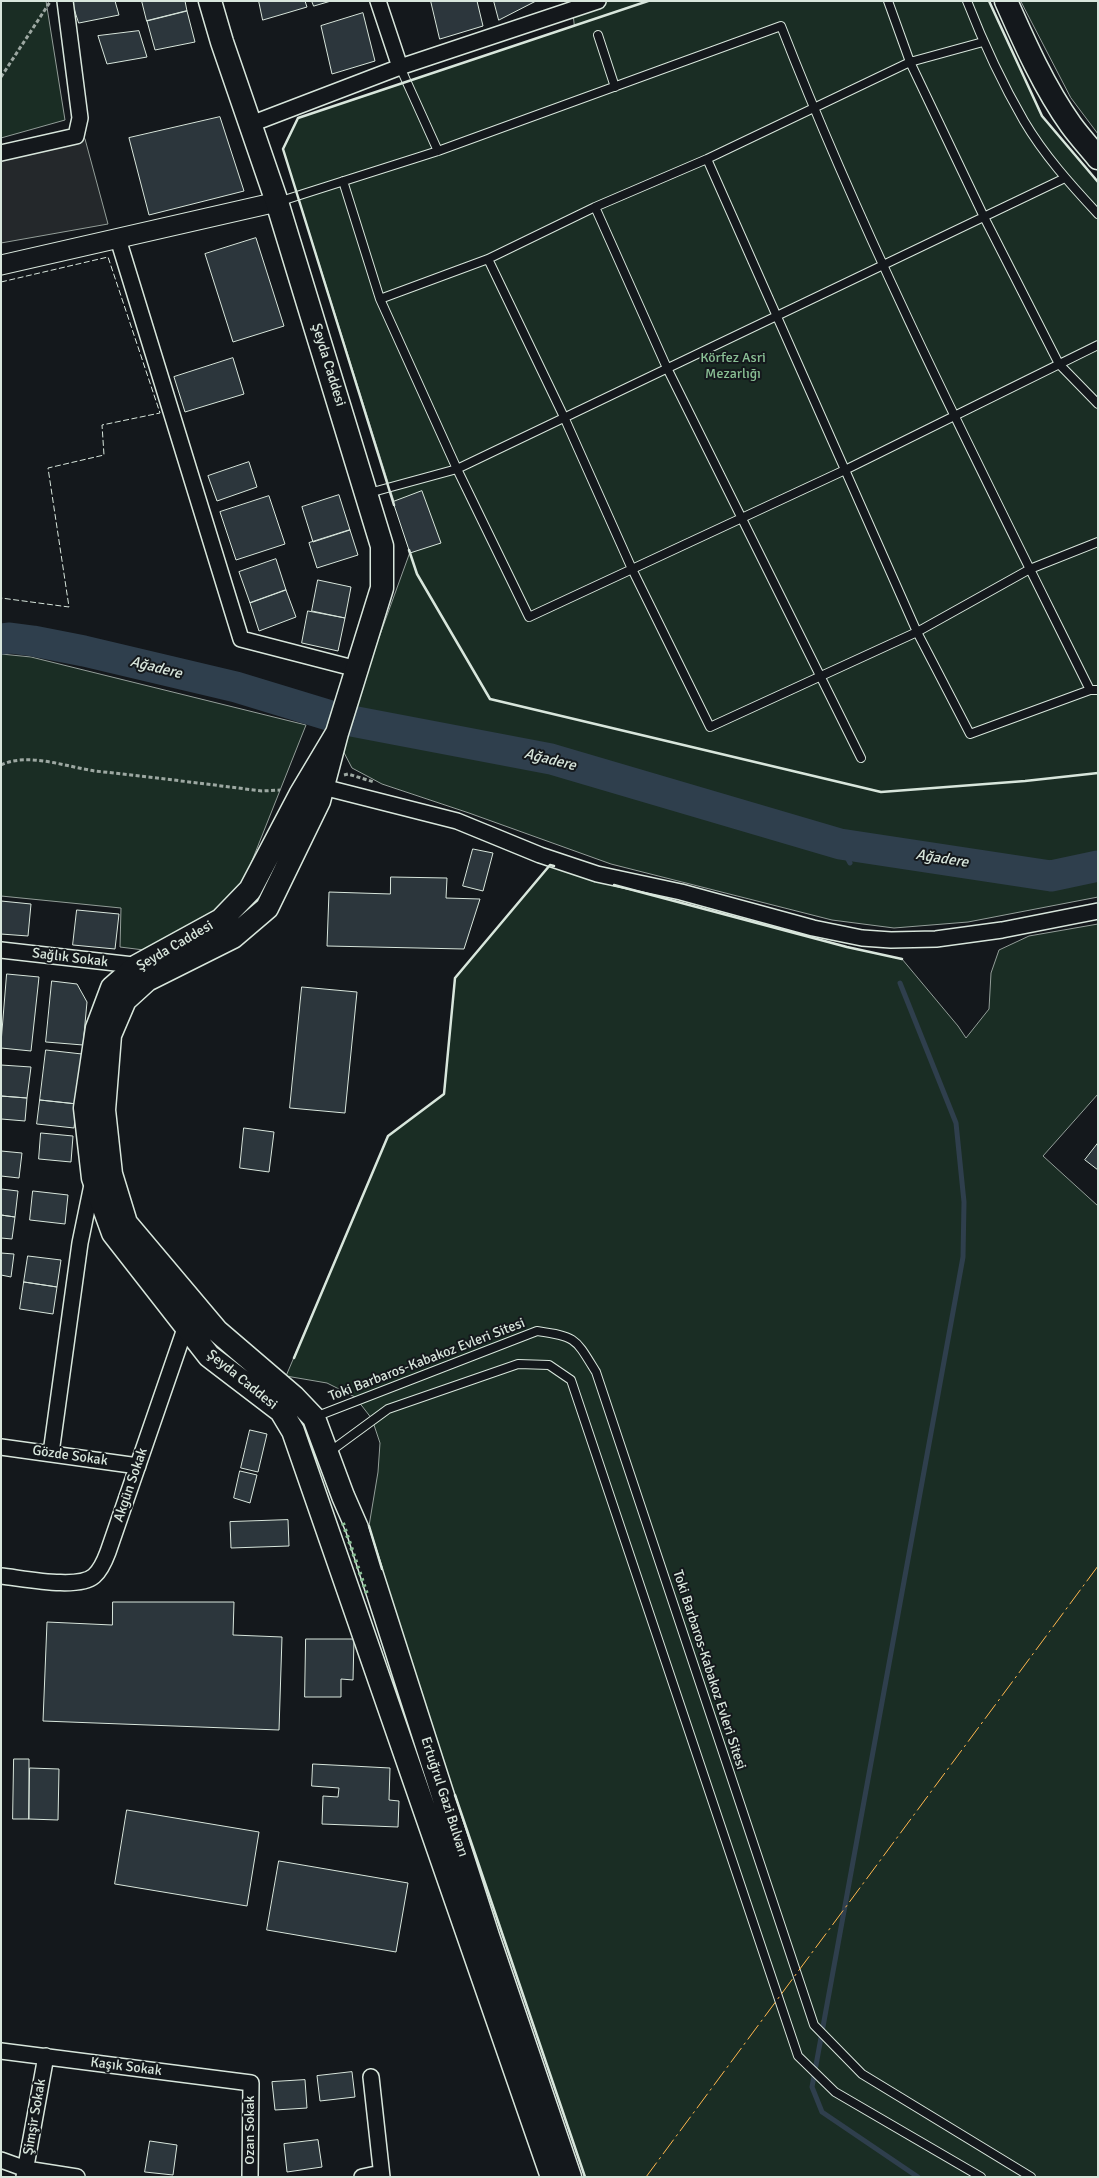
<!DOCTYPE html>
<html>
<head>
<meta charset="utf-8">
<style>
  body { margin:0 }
  #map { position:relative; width:1099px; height:2178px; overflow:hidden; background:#14181c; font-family:Signika,sans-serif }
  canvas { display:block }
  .frame { position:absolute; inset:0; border:2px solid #d8e6dc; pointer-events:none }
</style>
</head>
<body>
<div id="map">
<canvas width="1099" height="2178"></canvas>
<div class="frame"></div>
</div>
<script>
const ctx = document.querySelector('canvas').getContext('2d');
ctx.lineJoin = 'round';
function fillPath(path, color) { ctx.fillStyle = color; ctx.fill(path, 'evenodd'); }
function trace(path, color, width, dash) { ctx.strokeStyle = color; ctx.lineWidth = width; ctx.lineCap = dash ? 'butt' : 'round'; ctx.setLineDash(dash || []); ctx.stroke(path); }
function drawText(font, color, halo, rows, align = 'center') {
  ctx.font = font + ' Signika,sans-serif'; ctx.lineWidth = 4; ctx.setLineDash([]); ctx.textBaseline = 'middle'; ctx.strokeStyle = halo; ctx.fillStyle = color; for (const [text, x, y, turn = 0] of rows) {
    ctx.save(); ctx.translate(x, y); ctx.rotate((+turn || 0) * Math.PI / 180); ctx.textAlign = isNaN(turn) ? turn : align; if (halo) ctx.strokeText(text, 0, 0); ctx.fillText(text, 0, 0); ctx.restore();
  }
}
const green = new Path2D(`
  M1,1H46L65,120L1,138Z
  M572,1H989L1042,116L1098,182V897L968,922L894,928L832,920L611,864L469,813L382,784L352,768L340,745L410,552L283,149L298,118L574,26Z
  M1021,1H1098V134L1071,98Z
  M1,654L31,657L306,725L240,891L220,910L152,951L120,947L121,908L1,896Z
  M550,865L607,883L847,947L902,959L958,1026L966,1038L989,1009L991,973L999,950L1029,936L1098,924V1094L1043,1156L1098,1206V2177H585L421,1696L369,1526L378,1472L380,1443L372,1419L355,1397L327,1383L286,1376L388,1136L444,1094L455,978Z`);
fillPath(green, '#1a2d24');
trace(green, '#939e99', 1);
const parking = new Path2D(`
  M85,139L108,224L1,243V161Z`);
fillPath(parking, '#24282b');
trace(parking, '#939e99', 1);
trace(new Path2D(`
  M840,844L850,863
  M900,983L956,1123L964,1202L963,1257L812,2087L822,2112L918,2177`), '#2f3f4d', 5);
trace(new Path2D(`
  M1,639L10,638L33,641L84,651L236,687L341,719L551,759L840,844L1051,876L1098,866`), '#2f3f4d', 31);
const building = new Path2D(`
  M72,1H115L119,15L79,23Z
  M142,1H185L187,11L147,21Z
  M259,1H305L307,7L263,20Z
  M312,1H331L314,6Z
  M431,1H477L483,26L440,39Z
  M494,1H536L499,20Z
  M187,11L195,42L155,50L147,21Z
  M363,13L375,61L332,74L321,26Z
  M139,31L147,57L107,64L98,36Z
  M220,117L244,191L149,215L129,138Z
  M256,238L284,326L233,342L205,254Z
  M233,358L244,394L185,412L174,377Z
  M249,462L257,487L217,501L208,476Z
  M422,491L441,543L410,553L393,502Z
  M339,495L350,530L313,542L302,507Z
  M269,496L285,544L236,560L220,512Z
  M350,530L358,555L317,568L309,543Z
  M276,559L286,590L250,603L239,572Z
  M318,580L351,587L345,618L312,611Z
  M286,590L296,617L259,631L250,603Z
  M308,611L345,618L338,651L302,643Z
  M473,849L493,853L483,891L463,886Z
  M391,877L447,878L446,898L480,899L464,949L327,946L329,892L390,894Z
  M1,901L31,904L28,936L1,934Z
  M77,910L119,914L115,949L73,945Z
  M7,974L39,977L31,1051L1,1048Z
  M52,981L77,984L87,1002L83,1045L46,1042Z
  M302,987L357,992L345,1113L290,1108Z
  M46,1050L82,1054L77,1104L40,1100Z
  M1,1065L31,1067L27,1098L1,1096Z
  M1,1096L27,1098L25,1121L1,1119Z
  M40,1100L77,1104L74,1128L37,1124Z
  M244,1128L274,1132L269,1172L240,1168Z
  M41,1133L73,1136L71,1162L39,1159Z
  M1098,1143V1170L1085,1160Z
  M1,1151L22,1153L19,1178L1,1176Z
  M1,1189L18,1191L15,1217L1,1215Z
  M33,1191L68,1195L65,1224L30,1220Z
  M1,1215L15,1217L12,1239L1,1238Z
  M1,1253L14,1254L11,1277L1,1275Z
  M28,1256L61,1260L57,1287L24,1282Z
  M24,1282L57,1287L53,1314L20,1309Z
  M250,1430L267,1434L258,1472L241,1468Z
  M240,1471L257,1475L250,1503L234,1498Z
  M288,1520L289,1546L231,1548L230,1522Z
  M113,1602H234L233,1635L282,1637L279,1730L43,1721L47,1622L112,1625Z
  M306,1639H354L353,1680L341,1679V1697H305Z
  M14,1759H29V1819H13Z
  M313,1764L390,1768L389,1800L399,1801L398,1827L322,1824L323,1796L338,1797L339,1788L312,1786Z
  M30,1768L59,1769L58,1820L29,1819Z
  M127,1810L259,1832L247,1906L115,1884Z
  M279,1861L408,1883L396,1952L267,1930Z
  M352,2072L355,2097L320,2101L317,2076Z
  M305,2080L307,2108L275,2110L272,2082Z
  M318,2140L322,2167L287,2172L284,2144Z
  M150,2141L177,2145L173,2175L145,2172Z`);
fillPath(building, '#2c363c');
trace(building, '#d8e6dc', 1);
const service = new Path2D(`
  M888,1L910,62L984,217L1059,364L1098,404
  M967,1C983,42 1002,83 1024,121C1044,155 1071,185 1098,214
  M598,35L615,87
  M400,67L438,151
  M707,159L917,632L970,734L1090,690
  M343,181L380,299L488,259L595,207L707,159L910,62L983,42
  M278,202L438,151L781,26C870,254 982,472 1090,690H1098
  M595,207L667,368L861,758
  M488,259L564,417L632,569L710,727L917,632L1030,569L1098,542
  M380,299L457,469L529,617L845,470L1098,345
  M369,493L457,469L1065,178
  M315,1417L537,1331C577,1337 575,1338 596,1372L814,2025L862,2074L1031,2177
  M328,1453L388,1409L518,1364L549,1365L571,1380L798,2056L835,2092L981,2177`);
const minor = new Path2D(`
  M378,1L400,67
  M251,124L400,67L598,1
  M1,153L76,136L80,118L65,1
  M118,239L241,639L357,669
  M316,790L323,787L457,821L540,855L597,874L681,892L813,928L862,938L891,940L936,939L1002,930L1098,911
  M1,950L142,966
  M1,1447L138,1466
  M51,1453L80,1243L93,1180
  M1,1576C22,1578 78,1590 94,1576C101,1570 105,1560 108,1552L188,1320
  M1,2051L251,2083L250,2177
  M371,2077L382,2177
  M1,2160L26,2169L77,2177
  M24,2177L46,2056
  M362,2177L381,2173`);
const tertiary = new Path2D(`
  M1,265L277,202`);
const secondary = new Path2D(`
  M210,1L222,42L277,202L382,546V588L337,733
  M1006,1C1025,44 1044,87 1071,125C1079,136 1089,147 1098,158
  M552,2177L293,1431L281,1411L209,1356L113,1233L93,1178L85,1108L97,1028L112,988L137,966L221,920L250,890L300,795L337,733L319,801L267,908L233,937L147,980L125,1000L110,1035L104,1110L111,1174L126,1223L217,1331L294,1397L314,1418L343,1496L357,1528L488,1936L570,2177`);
trace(service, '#d8e6dc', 10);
trace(minor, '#d8e6dc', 18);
trace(tertiary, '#d8e6dc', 21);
trace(secondary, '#d8e6dc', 25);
trace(new Path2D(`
  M1,77L50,2
  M1,765C28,752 67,767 95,771C151,777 206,784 262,791L280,790
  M344,775L348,774L374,782`), '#9da8a2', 3, [4, 2.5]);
trace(service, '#14181c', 8);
trace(minor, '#14181c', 15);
trace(tertiary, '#14181c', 19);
trace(secondary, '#14181c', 22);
trace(new Path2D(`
  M343,1523L368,1597`), '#8ac095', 4, [2.5, 4]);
trace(new Path2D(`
  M1,282L108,257L160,413L102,425L104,455L48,468L69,607L1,598`), '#d8e6dc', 1, [6, 2.5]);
trace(new Path2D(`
  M989,1L1042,116L1098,182
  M394,505L283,149L298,118L648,1
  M409,550L417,574L490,699L881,792L1025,781L1098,773
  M614,885L847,947L902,959
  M294,1358L388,1136L444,1094L455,978L550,865L554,866
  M369,1526L382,1569
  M455,1795L585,2177`), '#d8e6dc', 2.5);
trace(new Path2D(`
  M646,2177L1098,1566`), '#ffb74d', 1, [18, 4, 2.5, 4]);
drawText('14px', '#8ac095', '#14181c', [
  ["Körfez Asri",733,358],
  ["Mezarlığı",733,374]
]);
drawText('14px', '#d8e6dc', '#14181c', [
  ["Şeyda Caddesi",328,365,73],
  ["Şeyda Caddesi",175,946,-30],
  ["Sağlık Sokak",70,958,7],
  ["Toki Barbaros-Kabakoz Evleri Sitesi",427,1360,-21],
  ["Şeyda Caddesi",242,1380,39],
  ["Gözde Sokak",70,1456,8],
  ["Akgün Sokak",131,1485,-71],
  ["Toki Barbaros-Kabakoz Evleri Sitesi",709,1670,72],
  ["Ertuğrul Gazi Bulvarı",444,1797,72],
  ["Kaşık Sokak",126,2067,7],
  ["Şimşir Sokak",35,2117,-80],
  ["Ozan Sokak",250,2130,-90]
]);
drawText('italic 15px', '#d8e6dc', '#14181c', [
  ["Ağadere",156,668,14],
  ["Ağadere",550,760,14],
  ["Ağadere",942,859,9]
]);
</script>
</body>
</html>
